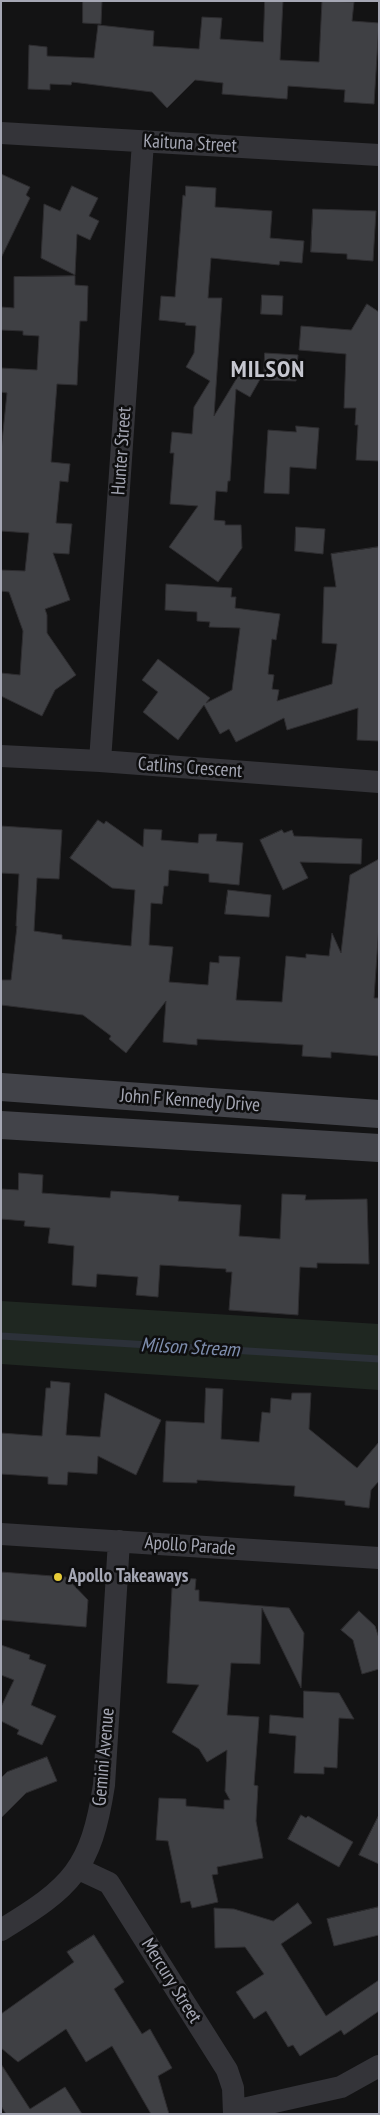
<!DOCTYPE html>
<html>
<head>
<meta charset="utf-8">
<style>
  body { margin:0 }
  #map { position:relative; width:380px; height:2115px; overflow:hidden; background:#131314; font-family:"PT Sans Narrow",sans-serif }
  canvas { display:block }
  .frame { position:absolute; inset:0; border:2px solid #a5a7b4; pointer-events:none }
</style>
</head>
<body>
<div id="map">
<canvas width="380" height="2115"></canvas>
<div class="frame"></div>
</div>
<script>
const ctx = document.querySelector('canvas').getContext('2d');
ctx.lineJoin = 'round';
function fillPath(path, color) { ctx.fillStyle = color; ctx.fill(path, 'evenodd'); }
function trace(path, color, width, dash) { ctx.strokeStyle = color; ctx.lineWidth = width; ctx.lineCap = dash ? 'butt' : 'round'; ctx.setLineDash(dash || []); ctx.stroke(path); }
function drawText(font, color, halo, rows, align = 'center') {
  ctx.font = font + ' "PT Sans Narrow",sans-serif'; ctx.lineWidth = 5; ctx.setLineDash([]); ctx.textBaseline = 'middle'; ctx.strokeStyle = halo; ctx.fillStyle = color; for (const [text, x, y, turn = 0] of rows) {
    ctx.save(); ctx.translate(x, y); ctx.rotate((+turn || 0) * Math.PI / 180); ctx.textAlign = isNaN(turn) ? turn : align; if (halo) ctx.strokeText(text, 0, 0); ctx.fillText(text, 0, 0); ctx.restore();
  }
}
fillPath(new Path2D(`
  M1,1301L379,1324V1390L1,1364Z`), '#1f2721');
trace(new Path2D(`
  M1,1336L379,1359`), '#2c3139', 7);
const building = new Path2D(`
  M83,1H102L101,24L83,23Z
  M265,1H283L280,60L319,62L322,1L354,2L352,21L379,23L374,104L344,102L345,90L288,86L287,99L222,94L223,83L195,80L167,108L152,92L72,82L71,85L50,84V90L28,89L29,45L47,47V56L94,58L98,25L154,31L153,46L199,49L202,17L222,18L220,39L263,42Z
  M1,174L30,187L26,195L30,198L1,258Z
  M72,186L98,198L89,216L99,221L90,240L77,234L75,275L41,258L44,204L60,211Z
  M186,186L216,188L215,207L272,211L270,238L304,241L302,263L280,261L279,265L211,258L208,298H222L214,416L246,363L263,374L250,397L236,389L230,481H228L227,492L216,491L214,520L225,521V525H241L242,548L218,582L169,547L198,506L170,504L174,453H170L172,432L192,434L194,407L210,381L186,367L194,353L196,326L185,325L186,323L159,320L161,296L175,297L183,195L185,196Z
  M313,209L376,211L373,261L347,259V254L311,252Z
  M75,276V285L88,286L87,321H80L77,385L57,384L51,462L70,464L68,482L60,481L56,523L72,524L69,554L53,553L70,600L45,609L47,615V633L76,675L55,690L42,716L1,696V673L20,675L23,631L9,592L1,591V570L25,571L29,533L1,531V451L7,393L1,392V368L37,370L39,336L23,335V331L1,330V307L14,308V277Z
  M262,295L283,296L282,315L261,314Z
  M367,304L379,312V461L356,460L358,425H355L356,408H344L346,354L299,350L301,326L351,330Z
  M265,353L298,355L296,381L264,380Z
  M296,426L319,428L316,469L290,467L289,494L264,493L268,430L296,432Z
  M296,527L325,529L323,554L295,551Z
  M379,547V741L357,740L358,708L287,730L284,718L236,742L229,729L220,734L204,705L178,740L143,712L158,692L142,680L158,659L210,698L206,703L232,690L240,628L209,627L210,622L197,621V612L165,610L166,584L232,588L231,597H236L235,608L280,614L276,640L272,639L268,674L274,675L272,689L279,690L277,701L332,684L337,644L322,643L324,587H336L331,554Z
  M98,820L104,824L106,821L143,847L144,829L162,830L161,840L198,843L199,834H217L216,841L243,843L239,885L209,882V874L169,870L168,886H164L162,904L151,903L149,945L173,947L169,982L208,985L210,962L219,963V956L240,957L236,1000L282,1002L286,956L306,958V954L329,956L332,933L341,953L350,875L379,859V925L374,998H379V1056L331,1052V1058L302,1056L303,1045L197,1039V1045L163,1042L166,1001L126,1053L109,1039L111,1036L83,1015L1,1005V980H11L17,926H16L19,874L1,873V826L62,830L59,879L37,878L34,931L62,935V939L131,946L135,890L112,888L70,858Z
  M282,830L284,833L292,830L294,836L362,839L361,864L300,862L308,878L283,890L260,840Z
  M228,890L271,895L269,917L225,914Z
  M19,1173L43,1175L42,1193L110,1198L111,1191L156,1194L179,1196L178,1201L241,1205L239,1236L280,1239L282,1194L306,1195L305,1200L367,1199L369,1264L317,1263V1268L300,1267L298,1315L229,1310L232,1272H226V1269L160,1265L158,1297L136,1295L138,1277L97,1274L96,1287L72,1285L74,1246L48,1243L50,1228L24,1226L25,1221L1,1219V1189L18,1190Z
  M51,1381L70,1383L66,1435L100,1437L105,1393L161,1420L136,1475L98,1456L97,1474L68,1472L67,1485L48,1484V1477L1,1474V1433L42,1436L46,1388H50Z
  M206,1388L223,1389L221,1439L259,1442L262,1412L270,1413L271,1398L291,1400L292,1393H311L309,1429L357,1468L379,1442V1481L371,1490L369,1508L345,1505V1501L294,1496L295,1486L197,1480V1483L163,1482L166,1421L204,1423Z
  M1,1572L66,1577L88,1600L86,1627L1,1620Z
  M177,1578L196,1579L195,1590H199V1601L289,1608L304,1633L301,1688L262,1608L260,1664L231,1663L227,1715L259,1717L254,1785L258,1786L256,1821L263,1858L217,1867L218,1874L212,1875L218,1902L192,1908L190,1901L181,1903L168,1841L156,1840L159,1798L186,1799V1806L224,1809V1800H230L225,1791L227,1750L207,1762L199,1749L172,1732L199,1685L167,1683L172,1588H177Z
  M359,1611L375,1626L379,1638V1669L362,1674L353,1640L341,1630Z
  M1,1645L30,1655L29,1659L46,1665L31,1705L56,1716L42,1745L17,1734L19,1730L1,1721V1707L14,1680L1,1675Z
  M304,1691L339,1693L354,1719L339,1718L337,1768L324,1767V1774L294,1773L296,1736L269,1733L270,1715L303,1718Z
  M47,1757L57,1781L26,1793L1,1818V1778L7,1772Z
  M301,1815L306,1818L308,1816L353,1842L339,1867L288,1839Z
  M379,1815V1864L359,1855Z
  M298,1903L312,1923L281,1944L326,2016L379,1980V2011L344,2035L341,2030L300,2056L293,2045L288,2047L266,2011L254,2019L236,1992L264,1974L245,1947L215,1948L214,1908L234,1909L273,1921Z
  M379,1907V1935L334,1946L327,1919Z
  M94,1935L124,1982L114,1989L142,2034L150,2029L172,2068L158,2076L169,2114H151L112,2046L86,2062L66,2029L18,2062L1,2048V2014L74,1962L67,1952Z
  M1,2064L30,2109L65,2087L82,2114H6L1,2106Z`);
fillPath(building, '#3f4044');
trace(building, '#2e2d30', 1);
trace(new Path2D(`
  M1,133L379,155
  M1,756L100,761L379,782
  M100,761L143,142
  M1,1534L379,1558
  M79,1869L109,1883L227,2070L233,2088L234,2114
  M1,1930C72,1887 91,1869 104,1785L119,1541
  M234,2111L341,2087L379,2066`), '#343439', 22);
trace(new Path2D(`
  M1,1087L379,1114
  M1,1125L379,1148`), '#424349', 28);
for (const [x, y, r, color] of [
  [58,1577,5,"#e7cc38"]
]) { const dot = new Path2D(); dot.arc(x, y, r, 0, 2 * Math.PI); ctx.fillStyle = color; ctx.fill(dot); trace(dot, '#0e0e0f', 2); }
drawText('19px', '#a5a7b4', '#0e0e0f', [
  ["Kaituna Street",190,144,3],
  ["Hunter Street",122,451,-86],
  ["Catlins Crescent",190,768,4],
  ["John F Kennedy Drive",190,1101,4],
  ["Apollo Parade",190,1546,4],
  ["Gemini Avenue",104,1757,-85],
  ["Mercury Street",171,1981,58]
]);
drawText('bold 19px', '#a5a7b4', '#0e0e0f', [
  ["Apollo Takeaways",68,1577]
], 'left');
drawText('italic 20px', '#7e8eae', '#0e0e0f', [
  ["Milson Stream",190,1348,3]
]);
ctx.letterSpacing = '1px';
drawText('bold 24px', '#c6c7d0', '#0e0e0f', [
  ["MILSON",268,370]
]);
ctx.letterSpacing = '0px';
</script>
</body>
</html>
